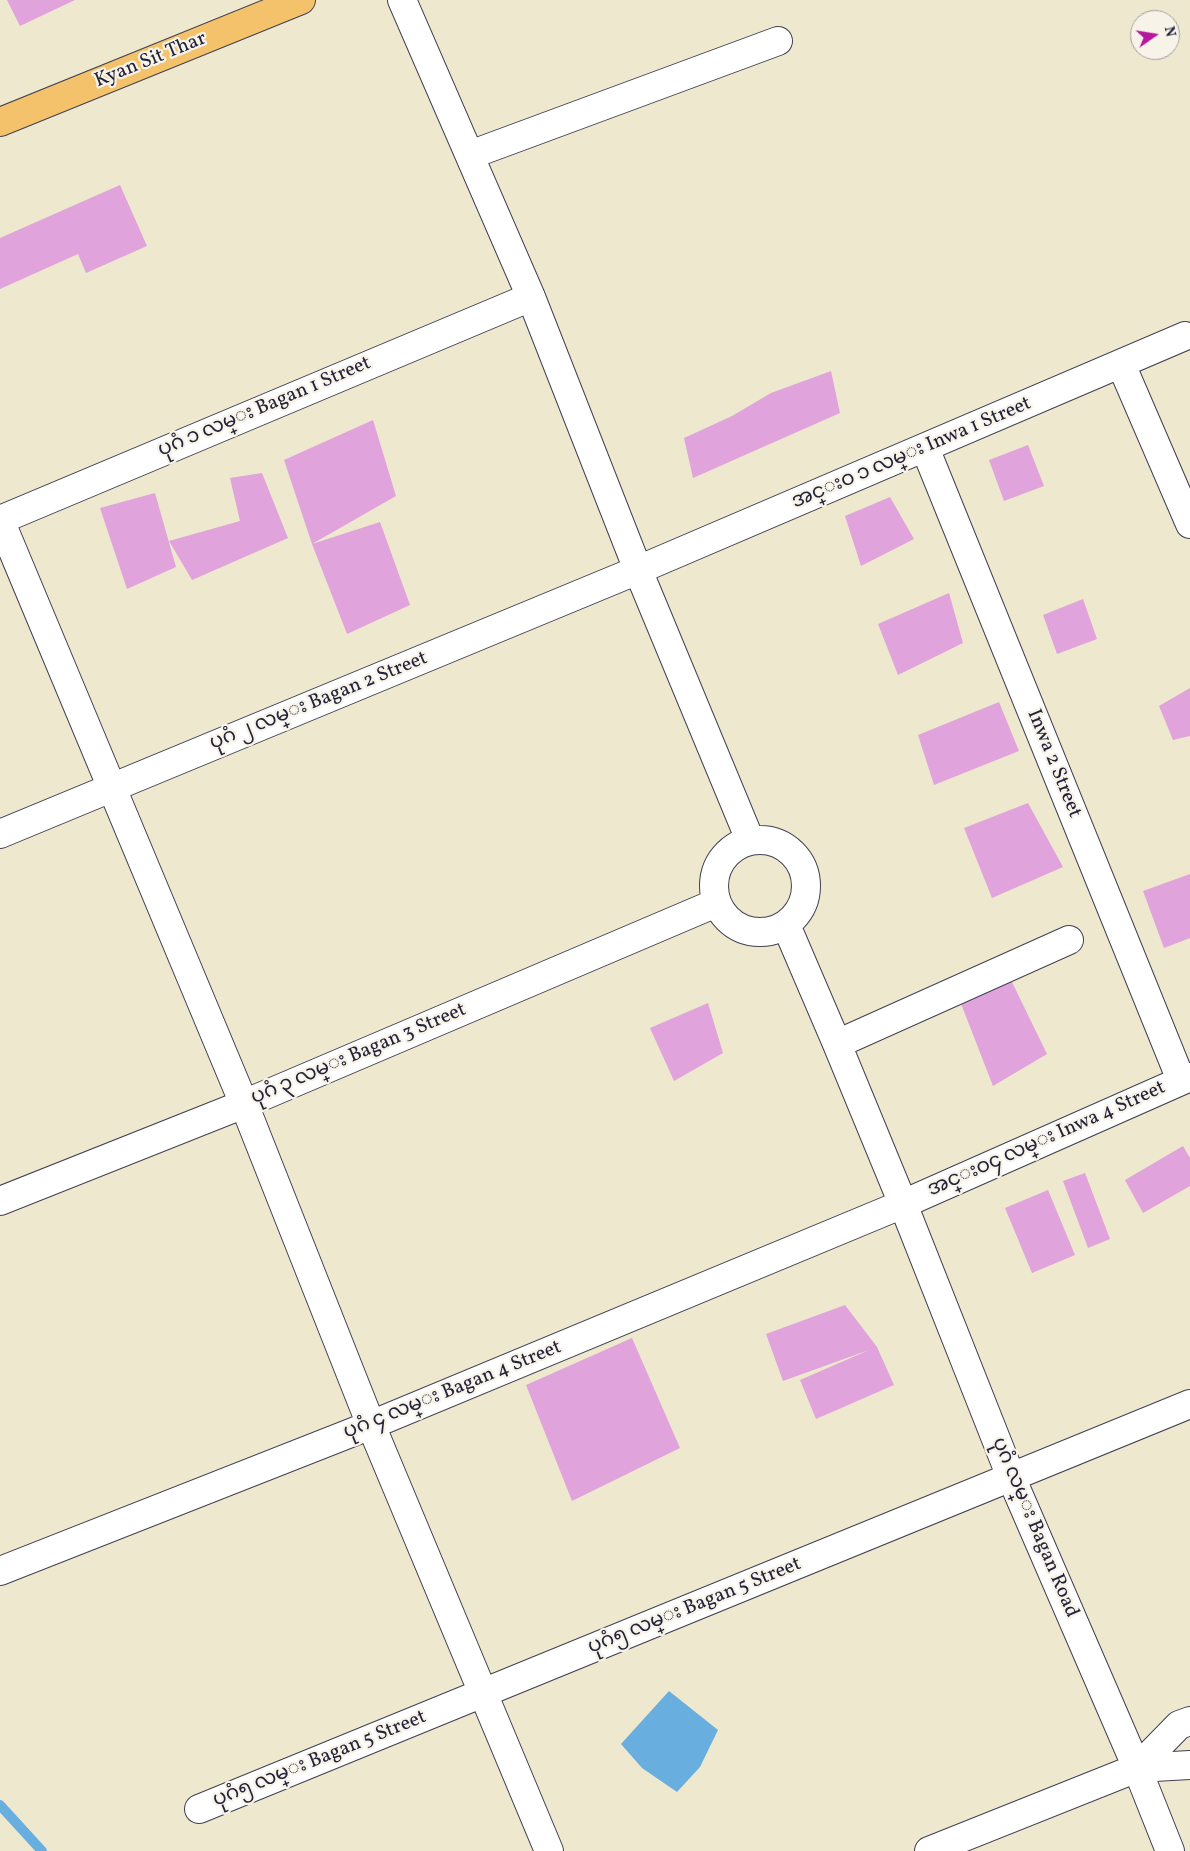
<!DOCTYPE html>
<html>
<head>
<meta charset="utf-8">
<style>
  body { margin:0 }
  #map { position:relative; width:1190px; height:1851px; overflow:hidden; background:#eee8cf; font-family:Vollkorn,serif }
  canvas { display:block }
  .north { position:absolute; left:1130px; top:10px; width:50px; height:50px; box-sizing:border-box; background:#f7f3e8; border:1px solid #a29fa3; border-radius:50%; rotate:77deg; font-size:14px; font-weight:700; line-height:20px; text-align:center; color:#22223b }
  .north::after { content:''; display:block; margin:auto; width:18px; height:22px; background:#b5179e; clip-path:polygon(50% 0,100% 100%,50% 72%,0 100%) }
</style>
</head>
<body>
<div id="map">
<canvas width="1190" height="1851"></canvas>
<div class="north">N</div>
</div>
<script>
const ctx = document.querySelector('canvas').getContext('2d');
ctx.lineJoin = 'round';
function fillPath(path, color) { ctx.fillStyle = color; ctx.fill(path, 'evenodd'); }
function trace(path, color, width, dash) { ctx.strokeStyle = color; ctx.lineWidth = width; ctx.lineCap = dash ? 'butt' : 'round'; ctx.setLineDash(dash || []); ctx.stroke(path); }
function drawText(font, color, halo, rows, align = 'center') {
  ctx.font = font + ' Vollkorn,"Noto Sans Myanmar",serif'; ctx.lineWidth = 4.5; ctx.setLineDash([]); ctx.textBaseline = 'middle'; ctx.strokeStyle = halo; ctx.fillStyle = color; for (const [text, x, y, turn = 0] of rows) {
    ctx.save(); ctx.translate(x, y); ctx.rotate((+turn || 0) * Math.PI / 180); ctx.textAlign = isNaN(turn) ? turn : align; if (halo) ctx.strokeText(text, 0, 0); ctx.fillText(text, 0, 0); ctx.restore();
  }
}
fillPath(new Path2D(`
  M669,1691L718,1730L700,1767L677,1792L642,1768L621,1744Z`), '#68aedf');
trace(new Path2D(`
  M0,1805L42,1851`), '#68aedf', 10);
fillPath(new Path2D(`
  M7,0H75L20,26Z
  M120,185L147,246L86,273L78,254L0,289V238Z
  M831,371L840,413L693,478L684,438L732,416L771,393Z
  M373,420L396,496L312,544L284,460Z
  M1028,445L1044,486L1004,501L989,460Z
  M262,473L288,538L192,580L169,541L240,521L230,478Z
  M155,493L176,567L127,589L100,508Z
  M890,497L914,539L861,566L845,516Z
  M380,522L410,605L347,634L312,544Z
  M949,593L963,643L898,675L878,624Z
  M1083,599L1097,639L1057,654L1043,615Z
  M1190,688V736L1173,740L1159,706Z
  M999,702L1019,751L934,785L918,735Z
  M1028,803L1063,867L992,898L964,828Z
  M1190,874V938L1164,948L1143,891Z
  M1009,976L1047,1054L993,1086L958,996Z
  M708,1003L723,1053L674,1081L650,1028Z
  M1183,1146L1190,1158V1186L1143,1213L1125,1180Z
  M1085,1173L1110,1239L1088,1248L1063,1181Z
  M1048,1190L1075,1255L1032,1273L1005,1208Z
  M845,1305L877,1347L894,1385L816,1419L800,1380L869,1350L783,1381L766,1334Z
  M632,1338L680,1448L572,1501L526,1385Z`), '#e0a3db');
const minor = new Path2D(`
  M402,0L531,297L638,570L750,840
  M470,155L778,41
  M1121,364L1190,524
  M925,448L1181,1080
  M0,520L244,1104L371,1425L549,1851
  M0,520L531,297
  M0,834L638,570L1185,336
  M714 886a46 46 0 1 1 92 0a46 46 0 1 1-92 0Z
  M786,925L837,1044L903,1204L1011,1477L1137,1768L1170,1851
  M837,1044L1069,940
  M0,1201L244,1104L716,903
  M0,1571L371,1425L903,1204L1190,1077
  M1137,1768L1179,1725L1190,1721
  M199,1809L1190,1404
  M929,1851L1137,1768L1190,1765`);
const major = new Path2D(`
  M0,122L301,0`);
trace(minor, '#414051', 30);
trace(major, '#414051', 30);
trace(minor, '#fff', 28);
trace(major, '#f4c26a', 28);
drawText('20px', '#22223b', '#f7f3e8', [
  ["Kyan Sit Thar",151,61,-22],
  ["ပုဂံ ၁ လမ္း Bagan 1 Street",265,408,-23],
  ["အင္းဝ ၁ လမ္း Inwa 1 Street",912,454,-23],
  ["ပုဂံ ၂ လမ္း Bagan 2 Street",319,702,-22],
  ["Inwa 2 Street",1053,764,68],
  ["ပုဂံ ၃ လမ္း Bagan 3 Street",359,1055,-23],
  ["အင္းဝ၄ လမ္း Inwa 4 Street",1047,1140,-24],
  ["ပုဂံ ၄ လမ္း Bagan 4 Street",453,1391,-22],
  ["ပုဂံ လမ္း Bagan Road",1034,1528,67],
  ["ပုဂံ၅ လမ္း Bagan 5 Street",695,1607,-22],
  ["ပုဂံ၅ လမ္း Bagan 5 Street",320,1760,-22]
]);
</script>
</body>
</html>
